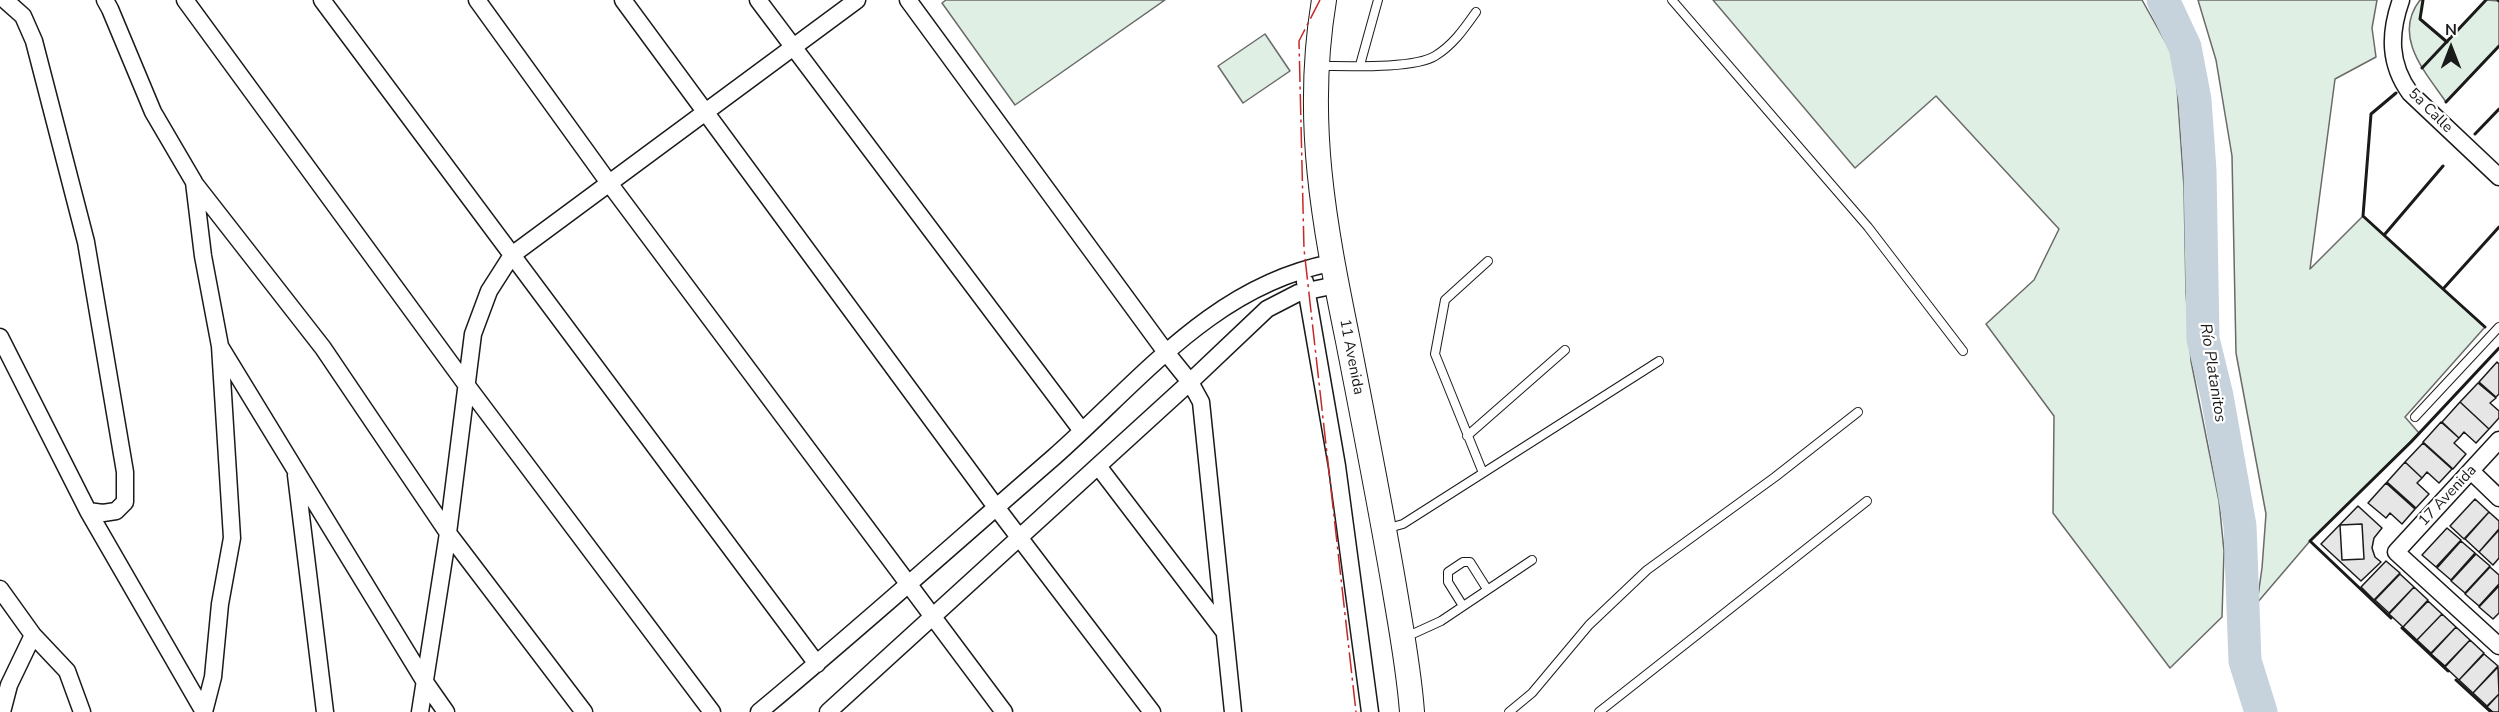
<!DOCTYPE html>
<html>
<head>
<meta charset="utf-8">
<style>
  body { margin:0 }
  #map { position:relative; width:2499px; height:712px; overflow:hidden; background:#fff; font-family:"Nunito Sans",sans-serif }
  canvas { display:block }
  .north { position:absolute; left:2421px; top:18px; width:60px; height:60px; -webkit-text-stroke:4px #fff; paint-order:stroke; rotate:0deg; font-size:16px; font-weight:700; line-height:24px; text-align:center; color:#1a1a1a }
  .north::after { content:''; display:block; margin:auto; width:21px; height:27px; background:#1a1a1a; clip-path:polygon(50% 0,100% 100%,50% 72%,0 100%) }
</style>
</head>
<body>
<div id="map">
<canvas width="2499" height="712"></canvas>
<div class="north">N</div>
</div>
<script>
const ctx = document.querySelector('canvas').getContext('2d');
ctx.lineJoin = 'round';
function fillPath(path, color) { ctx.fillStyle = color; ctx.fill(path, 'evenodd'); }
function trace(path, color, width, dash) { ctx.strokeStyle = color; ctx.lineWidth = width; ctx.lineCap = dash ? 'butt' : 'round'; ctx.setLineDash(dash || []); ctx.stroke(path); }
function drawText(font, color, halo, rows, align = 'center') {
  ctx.font = font + ' "Nunito Sans",sans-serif'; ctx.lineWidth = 4.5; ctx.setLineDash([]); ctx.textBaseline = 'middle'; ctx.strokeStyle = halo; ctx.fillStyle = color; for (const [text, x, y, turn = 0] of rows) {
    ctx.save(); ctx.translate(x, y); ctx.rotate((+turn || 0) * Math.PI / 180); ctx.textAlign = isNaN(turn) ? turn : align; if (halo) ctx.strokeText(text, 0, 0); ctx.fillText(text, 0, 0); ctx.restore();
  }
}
const green = new Path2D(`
  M946,0H1165L1015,105L942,3Z
  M1713,0H2142L2175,59L2184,187L2186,293L2191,361L2219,501L2224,551L2222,617L2170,668L2053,513L2054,416L1986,324L2034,280L2059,229L1936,96L1855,168Z
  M2198,0H2377L2372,28L2376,57L2335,79L2310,269L2363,216L2485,327L2405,417L2419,433L2310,541L2257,603L2262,568L2266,514L2236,353L2232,156L2216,60Z
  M2420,0H2423L2420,19L2447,42L2486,0L2499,1V46L2446,102C2425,72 2392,36 2420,0Z
  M1265,34L1290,71L1243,103L1218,66Z`);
fillPath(green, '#e0efe3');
trace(green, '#6a6a6a', 1.5);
trace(new Path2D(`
  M2163,0L2185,47L2195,100L2200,171L2203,339L2217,396L2240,526L2245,661L2261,712`), '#c6d2dc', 33);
const building = new Path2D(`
  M2497,362L2499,364V394L2496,397L2479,382Z
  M2478,383L2496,398L2490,403L2499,411V418L2489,429L2460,402Z
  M2460,402L2489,429L2476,443L2464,432L2459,438L2442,422Z
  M2441,422L2459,438L2454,443L2466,454L2453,469L2423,442Z
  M2423,443L2452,469L2439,483L2427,472L2422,478L2405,462Z
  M2405,462L2422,478L2417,483L2429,494L2416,508L2387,482Z
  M2386,483L2415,509L2402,524L2390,513L2386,518L2368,503Z
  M2475,499L2489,512L2464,539L2450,526Z
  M2358,506L2382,528L2374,538L2372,548L2375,557L2381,562L2361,581L2321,544Z
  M2489,512L2499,521V529L2479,552L2465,539Z
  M2362,524L2364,559L2342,560L2340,525Z
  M2447,528L2461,540L2436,567L2422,555Z
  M2499,530V558L2493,565L2479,552Z
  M2461,541L2475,553L2451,580L2437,568Z
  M2476,554L2490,566L2465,593L2451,581Z
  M2386,561L2400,573L2374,600L2361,587Z
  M2490,567L2499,575V584L2479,606L2465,594Z
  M2400,574L2414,587L2389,613L2375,600Z
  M2499,586V613L2493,619L2479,607Z
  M2414,587L2428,600L2403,627L2389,614Z
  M2428,601L2442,614L2417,640L2403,627Z
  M2442,614L2456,627L2431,653L2417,640Z
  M2456,627L2470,640L2445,666L2431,654Z
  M2470,640L2484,653L2459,680L2445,667Z
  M2484,654L2498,666L2473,693L2459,680Z
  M2498,667L2499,694L2487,706L2473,693Z
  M2499,694V712H2493L2487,707Z`);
fillPath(building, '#e6e6e6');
trace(building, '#1a1a1a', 1.5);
const service = new Path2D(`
  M1672,0L1868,227L1963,351
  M1360,65L1378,0
  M1320,66C1346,66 1414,69 1435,56C1453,45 1464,29 1476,12
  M2415,417L2499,327
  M1467,436L1565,350
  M1483,473L1435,354L1445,300L1488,261
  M1385,529L1403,524L1659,361
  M1463,606L1448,582V572L1463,562H1470L1487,589
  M1406,637L1441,621L1532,560
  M1509,712L1532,693L1589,625L1647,570L1775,477L1858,412
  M1599,712L1867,501`);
const minor = new Path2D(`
  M5,0L23,16L34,41L86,242L125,472V502L116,511L103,513L88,511
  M105,0L110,9L153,112L194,182L203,256L220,346L232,538L220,604L213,677L204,712
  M185,0L465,383L712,712
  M322,0L817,664
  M477,0L609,183L1004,712
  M623,0L996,507L1152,712
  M758,0L1082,431
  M908,0L1165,351L1190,382L1201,402L1233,712
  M2401,0C2389,34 2389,64 2410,93L2499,177
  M195,184L323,348L448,533L584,712
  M1305,282L1337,466L1370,712
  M0,337L88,511L204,712
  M221,348L425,682L446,712
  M2499,440L2396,552L2499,646
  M1098,466L1223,630
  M2471,471L2499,498
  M296,475L325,712
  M0,589L33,635L67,671L82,712
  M2,712L9,685L33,635
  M420,712L448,533L473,334L489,291L512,255L857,0
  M759,712C859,629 956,542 1054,457C1140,381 1213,286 1331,263
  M828,712L1190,382L1267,309L1298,293L1336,285`);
const secondary = new Path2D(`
  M1324,0C1304,120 1324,224 1348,341C1364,423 1380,504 1394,586C1401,628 1409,670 1412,712`);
trace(service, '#1a1a1a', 10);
trace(minor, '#1a1a1a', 19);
trace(secondary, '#1a1a1a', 26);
trace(service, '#fff', 8);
trace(minor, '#fff', 16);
trace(secondary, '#fff', 24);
trace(new Path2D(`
  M2423,0L2420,19L2447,42
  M2498,0L2499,1
  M2422,68L2486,0
  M2396,93L2371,114L2363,216L2443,289
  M2446,102L2499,46
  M2475,134L2499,109
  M2385,234L2443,166
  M2485,327L2443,289L2499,227
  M2391,618L2310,541L2411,442L2499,348
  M2402,628L2448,671
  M2456,680L2491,712`), '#1a1a1a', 3);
trace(new Path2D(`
  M1320,0L1299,41L1304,249L1356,712`), '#c62828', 1.5, [21, 4.5, 3, 4.5]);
drawText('15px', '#1a1a1a', '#fff', [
  ["5a Calle",2430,111,45],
  ["11 Avenida",1351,357,79],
  ["17 Avenida",2448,496,-47]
]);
drawText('italic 16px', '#1a1a1a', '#fff', [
  ["Río Platanitos",2212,373,81]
]);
</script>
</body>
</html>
